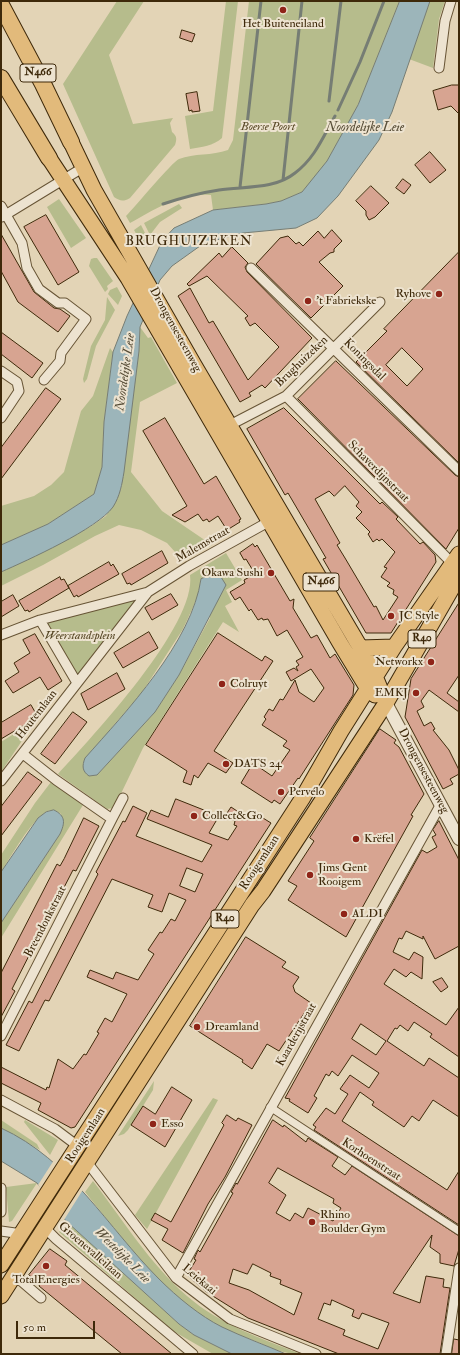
<!DOCTYPE html>
<html>
<head>
<meta charset="utf-8">
<style>
  body { margin:0 }
  #map { position:relative; width:460px; height:1355px; overflow:hidden; background:#e3d4b6; font-family:"IM FELL Double Pica",serif }
  canvas { display:block }
  .frame { position:absolute; inset:0; border:2px solid #3e290a; pointer-events:none }
  .scale { position:absolute; left:16px; top:1321px; width:79px; height:18px; box-sizing:border-box; border:2px solid #3e290a; border-top:0; padding-left:5px; font-size:12px; line-height:14px; white-space:nowrap; color:#3e290a; -webkit-text-stroke:3px #ede3d0; paint-order:stroke }
</style>
</head>
<body>
<div id="map">
<canvas width="460" height="1355"></canvas>
<div class="frame"></div>
<div class="scale">50 m</div>
</div>
<script>
const ctx = document.querySelector('canvas').getContext('2d');
ctx.lineJoin = 'round';
function fillPath(path, color) { ctx.fillStyle = color; ctx.fill(path, 'evenodd'); }
function trace(path, color, width, dash) { ctx.strokeStyle = color; ctx.lineWidth = width; ctx.lineCap = dash ? 'butt' : 'round'; ctx.setLineDash(dash || []); ctx.stroke(path); }
function drawText(font, color, halo, rows, align = 'center') {
  ctx.font = font + ' "IM FELL Double Pica",serif'; ctx.lineWidth = 4; ctx.setLineDash([]); ctx.textBaseline = 'middle'; ctx.strokeStyle = halo; ctx.fillStyle = color; for (const [text, x, y, turn = 0] of rows) {
    ctx.save(); ctx.translate(x, y); ctx.rotate((+turn || 0) * Math.PI / 180); ctx.textAlign = isNaN(turn) ? turn : align; if (halo) ctx.strokeText(text, 0, 0); ctx.fillText(text, 0, 0); ctx.restore();
  }
}
fillPath(new Path2D(`
  M117,1H144L109,55L133,124L173,118L170,123L172,132C177,136 177,139 175,145L130,198C123,202 120,201 114,197L63,84Z
  M226,1H238L222,138C213,146 202,147 190,149L185,116L213,111Z
  M249,1H400L358,105L327,161L313,181L302,192L281,201L266,204L213,210L211,195C181,192 155,209 130,223L126,216C135,207 172,162 179,159C194,153 212,156 228,150L233,140Z
  M430,1H445L439,19L433,68L409,59Z
  M59,199L86,238L71,248L47,207Z
  M179,204L182,208L160,222L150,235L144,223Z
  M141,225L145,233L144,237L146,245L144,248L137,238L138,237L134,230Z
  M94,258H97L113,281L107,286L108,289L105,292L89,266L91,259Z
  M117,287L122,296L118,305L108,294L110,290Z
  M107,297L115,310L96,346L87,379L84,383L83,379L91,346L105,320Z
  M140,327L148,338L151,337L177,383L140,402L131,472L162,511L212,545L183,561L167,543L141,530L119,525L95,536L43,565L1,586V572L90,527L106,516L121,489L139,351Z
  M110,348L113,352L104,422L102,467L94,494L48,524L1,545V506L34,496L51,485L64,472L81,411L93,396Z
  M226,553L242,580L226,590L232,602L225,606L239,632L223,622L143,748L114,808L107,809L58,774C92,737 197,625 190,575ZM201,579L210,618L179,675L155,712L97,775L89,776L113,726L141,694L183,629L199,594Z
  M148,592L77,683L40,620Z
  M36,720L1,772V742Z
  M51,782L83,805L1,938V923L60,834L61,814C56,811 51,809 46,812C30,822 12,855 1,872V855L35,803Z
  M241,904L245,907L26,1246L30,1232Z
  M154,1081L153,1090L128,1130L124,1134L118,1136Z
  M213,1098L218,1100L147,1229L135,1215Z
  M1,1120L37,1144L40,1150L1,1128Z
  M25,1120L58,1140L50,1155L24,1122Z
  M93,1181C123,1220 149,1263 187,1296C219,1324 262,1339 301,1354C282,1354 272,1348 255,1341C244,1337 232,1332 221,1327C166,1298 123,1239 85,1192Z
  M37,1183L12,1221L9,1222L6,1187Z
  M66,1221L179,1324L194,1335L232,1354H213L173,1331L59,1232Z`), '#b6bc8c');
const water = new Path2D(`
  M400,1H430L392,112L379,140L338,196L317,218L296,228L243,233L223,238L200,246L172,266L160,280L140,327L139,351L124,472C122,484 120,496 113,507C97,529 28,560 1,572V545L48,524L94,494L102,467L104,422L113,352L127,316L162,241L174,228L213,210L266,204L281,201L302,192L327,161L358,105Z
  M211,575L221,577L226,585L179,675L155,712L97,775L89,776C82,771 82,766 85,758C126,712 192,642 201,579Z
  M54,810C66,816 65,823 60,834L1,923V872L38,818L46,812Z
  M1,1128C71,1160 107,1227 159,1279C177,1297 200,1316 222,1327C243,1337 265,1345 286,1354H232L194,1335L179,1324L66,1221L37,1183L1,1161Z`);
fillPath(water, '#9cb5ba');
trace(water, '#767d74', 1);
fillPath(new Path2D(`
  M54,1160L84,1188L64,1220L38,1185Z`), '#e3d4b6');
trace(new Path2D(`
  M329,101L341,1
  M338,110L360,62L384,1
  M283,180L302,1
  M240,187L261,1
  M163,204C181,198 199,193 219,190C243,186 274,190 295,173C315,158 323,137 335,116`), '#767d74', 3);
const building = new Path2D(`
  M182,30L195,34L192,42L180,38Z
  M452,85H459V114L451,106L438,110L433,91Z
  M197,92L200,111L192,112V110L189,111L186,94Z
  M430,152L446,170L430,183L415,165Z
  M403,179L411,185L404,194L396,188Z
  M371,186L389,203L375,217L369,220L366,215V211L356,201Z
  M46,215L79,272L58,285L24,227Z
  M332,230L342,241L334,249V252L330,253L319,262L343,286L311,318L256,264L280,238L288,236L296,244L299,242L303,246L318,231L324,238Z
  M1,234L34,292L54,308L60,309L70,316L58,332L18,302L1,271Z
  M232,247L248,263L245,267L247,272L312,338L265,388L262,385L249,393L251,396L240,402L178,296L190,288L209,323L213,321L248,380L279,347L255,323L250,326L245,318L248,316L207,276L189,286L187,284L219,253L222,257Z
  M459,252V463L356,362L387,331L384,329ZM402,348L423,369L407,386L386,365Z
  M1,332L43,363L32,378L1,354Z
  M336,361L455,475L459,477V528L446,549L298,399Z
  M46,388L61,399L1,479V448Z
  M284,408L380,504L382,502L398,517L396,519L420,544L423,542L435,555L436,562L391,633H366L323,559L326,558L312,534L288,493L285,495L247,429ZM345,486L359,502L356,506L362,512L356,518L370,532L368,534L373,542L377,539L379,541L382,539L395,552L384,567L387,568L381,577L390,583L387,586L394,590L393,594L398,597L383,620L376,606L374,607L345,558L337,545L340,543L315,499L329,491L334,496Z
  M165,418L204,484L216,476L241,519L239,520L240,522L227,530L218,516L209,522L207,519L203,521L198,514L185,522L172,515L187,506L143,431Z
  M253,544L255,547L257,545L290,601L294,599L293,608L311,638L317,635L330,658L335,654L354,685L353,695L299,779L298,778L280,804L274,800L272,803L241,783L253,763L272,776L290,750L283,746L287,741L262,725L266,719L264,717L269,709L273,711L280,699L283,700L295,680L299,692L314,702L324,688L311,669L291,681L286,672L294,668L298,671L296,667L299,665L296,661L303,657L287,630L277,636L268,619L263,620L262,618L258,620L251,609L249,611L240,597L235,600L230,592L245,583L244,580L255,574L246,559L244,560L240,553Z
  M162,551L168,563L131,585L130,583L127,584L122,574Z
  M109,562L111,566L113,564L119,574L78,597L77,595L74,597L68,586Z
  M60,577L61,580L64,579L69,588L29,612L28,610L25,611L19,601Z
  M171,594L178,605L152,620L145,608Z
  M13,595L19,606L1,617V602Z
  M459,603V675L447,693L459,702V712L429,690L421,701L424,707L417,711L424,726L431,722L435,729L433,730L449,750L459,770V774L450,779L453,784L443,789L405,717L411,679Z
  M149,632L158,648L123,668L114,653Z
  M218,633L262,661L265,656L273,661L214,751L233,763L226,773L208,763L198,778L194,775L191,785L183,782L187,771L146,745Z
  M35,634L62,681L48,690L40,677L13,693L5,681L19,672L14,663L30,653L23,640Z
  M117,673L125,689L88,710L81,694Z
  M31,705L38,717L1,739V723Z
  M73,712L87,722L55,764L41,754Z
  M380,729L396,740L394,743L399,747L424,794L411,815L413,816L346,937L288,900L297,886L288,881L314,841L310,838Z
  M28,772L42,782L1,836V807Z
  M176,799L219,816L209,833L228,840L237,826L234,825L235,821L225,816L231,807L240,813L242,811L246,814L250,810L271,823L75,1127L71,1128L38,1110L41,1103L1,1083V1067L46,1090L47,1087L49,1088L58,1059L73,1069L84,1054L86,1055L99,1033L97,1032L105,1018L112,1022L127,994L87,977L90,970L113,979L116,972L138,980L154,954L148,950L160,932L162,933L171,919L175,921L186,900L169,893L162,912L148,907L153,895L112,879L49,1001L45,1000L19,1051L6,1045L29,1001L32,1003L98,874L96,872L123,821L125,822L133,806L147,813L136,836L202,862L212,845L147,819L151,810L168,817ZM187,868L203,874L195,892L180,886Z
  M84,818L99,826L76,871L73,870L40,934L12,989L15,991L1,1017V973L57,864L60,866L64,859Z
  M439,821L459,860V946L435,959L423,936V939L406,931L402,939L399,938L393,952L409,960L414,952L423,957L422,979L411,972L406,977L394,969L384,984L446,1025L459,1007V1057L430,1037L432,1034L414,1022L408,1031L400,1025L397,1029L395,1028L387,1041L424,1066L429,1058L459,1078V1117L433,1100L419,1121L412,1116L404,1127L372,1105L374,1102L360,1092L342,1121L447,1190L459,1171V1225L314,1130L316,1127L313,1125L326,1108L335,1114L348,1094L340,1089L350,1075L369,1088L379,1073L352,1055L338,1076L332,1071L329,1076L326,1074L314,1096L317,1098L308,1113L289,1101L290,1099L285,1098L422,850L427,853L437,847L432,837L436,835L433,830ZM361,1024L386,1041L376,1055L352,1039Z
  M246,937L286,962L282,967L299,977L293,986L295,992L311,1003L279,1051L267,1044L252,1069L242,1062L243,1060L190,1026Z
  M442,978L448,987L441,992L433,982Z
  M172,1087L192,1100L165,1147L131,1125L143,1106L155,1114Z
  M227,1115L236,1121L238,1118L252,1125L225,1177L208,1204L183,1253L162,1240L168,1229L151,1220L155,1213L171,1222L224,1125L222,1123Z
  M273,1120L283,1127L284,1125L306,1142L308,1138L338,1157L332,1166L345,1175L352,1166L459,1236V1249L454,1266L440,1263V1254L430,1247L432,1235L393,1293L420,1303L426,1276L444,1279L443,1287L450,1288L440,1354H339L248,1318L208,1293L189,1277L188,1273L196,1260L194,1259L198,1250L200,1252L233,1193L231,1192L236,1183L237,1184ZM278,1168L334,1199L333,1203L341,1208L333,1221L308,1208L303,1218L295,1213L290,1221L276,1213L286,1195L269,1183ZM253,1264L271,1273L270,1276L281,1280L280,1284L302,1293L294,1315L249,1290L229,1283L233,1269L247,1274ZM332,1300L354,1310L352,1316L359,1319L362,1313L389,1323L378,1349L343,1335L345,1330L318,1319L324,1303L330,1305Z
  M50,1249L67,1261L65,1265L172,1354H122L39,1286L40,1284L29,1275Z
  M454,1339L459,1340V1354H452Z`);
fillPath(building, '#d7a491');
trace(building, '#3e290a', 1);
const pedestrian = new Path2D(`
  M270,1107L459,1231`);
const minor = new Path2D(`
  M439,68L445,21L451,1
  M1,206L22,243L27,268L39,289L58,303H65L86,319L61,353L60,361L44,380
  M2,217L84,167
  M251,268L459,471
  M1,371L17,382L19,391L1,418
  M286,396L453,564
  M230,425L286,396L380,302
  M40,620L77,683
  M1,635L40,620L148,592L189,566L270,521
  M1,781L148,592
  M112,819L123,798
  M1,1036L112,819L56,780L23,754
  M1,1100L55,1129L79,1147
  M87,1162L176,1278L230,1319L316,1354
  M1,1188V1212
  M45,1228L56,1239L193,1354
  M1,1231L22,1234
  M12,1276L20,1280L41,1298
  M176,1278L441,804
  M446,1354L459,1268`);
const tertiary = new Path2D(`
  M386,703L459,839`);
const primary = new Path2D(`
  M71,142L94,190L194,365L370,664L386,703
  M49,158L128,278L340,643L368,689L375,695
  M360,648L394,647
  M1,1265L302,799L341,731L394,647L459,554
  M1,1296L252,905L263,891L386,703L459,576`);
const trunk = new Path2D(`
  M1,5L43,84L71,142
  M1,78L49,158`);
trace(pedestrian, '#675435', 9);
trace(minor, '#675435', 11);
trace(tertiary, '#675435', 14);
trace(primary, '#3e290a', 17);
trace(trunk, '#3e290a', 18);
trace(pedestrian, '#ede3d0', 7);
trace(minor, '#ede3d0', 9);
trace(tertiary, '#ede3d0', 12);
trace(primary, '#e2ba7b', 15);
trace(trunk, '#e2ba7b', 16);
for (const [x, y, r, color] of [
  [283,10,4,"#8f2418"],
  [439,294,4,"#8f2418"],
  [308,301,4,"#8f2418"],
  [271,573,4,"#8f2418"],
  [391,616,4,"#8f2418"],
  [431,662,4,"#8f2418"],
  [222,684,4,"#8f2418"],
  [416,693,4,"#8f2418"],
  [226,764,4,"#8f2418"],
  [281,792,4,"#8f2418"],
  [194,816,4,"#8f2418"],
  [356,839,4,"#8f2418"],
  [310,875,4,"#8f2418"],
  [344,914,4,"#8f2418"],
  [197,1027,4,"#8f2418"],
  [153,1124,4,"#8f2418"],
  [312,1222,4,"#8f2418"],
  [46,1266,4,"#8f2418"]
]) { const dot = new Path2D(); dot.arc(x, y, r, 0, 2 * Math.PI); ctx.fillStyle = color; ctx.fill(dot); trace(dot, '#ede3d0', 1.5); }
for (const [x, y, w] of [
  [38,73,36],
  [321,582,36],
  [422,639,28],
  [225,919,28]
]) { const box = new Path2D(); box.roundRect(x - w / 2, y - 9, w, 18, 3); ctx.fillStyle = '#ede3d0'; ctx.fill(box); trace(box, '#3e290a', 1); }
drawText('bold 11px', '#3e290a', null, [
  ["N466",38,73],
  ["N466",321,582],
  ["R40",422,639],
  ["R40",225,919]
]);
drawText('12px', '#3e290a', '#ede3d0', [
  ["Het Buiteneiland",283,24,"center"],
  ["Ryhove",431,294,"right"],
  ["'t Fabriekske",316,301],
  ["Okawa Sushi",263,573,"right"],
  ["JC Style",399,616],
  ["Networkx",423,662,"right"],
  ["Colruyt",230,684],
  ["EMKJ",408,693,"right"],
  ["DATS 24",234,764],
  ["Pervélo",289,792],
  ["Collect&Go",202,816],
  ["Krëfel",364,839],
  ["Jims Gent",318,868],
  ["Rooigem",318,882],
  ["ALDI",352,914],
  ["Dreamland",205,1027],
  ["Esso",161,1124],
  ["Rhino",320,1215],
  ["Boulder Gym",320,1229],
  ["TotalEnergies",46,1280,"center"]
], 'left');
drawText('italic 12px', '#564624', '#ede3d0', [
  ["Boerse Poort",268,127],
  ["Weerstandsplein",80,636]
]);
drawText('12px', '#3e290a', '#ede3d0', [
  ["Drongensesteenweg",175,330,61],
  ["Koningsdal",364,360,45],
  ["Brughuizeken",302,362,-44],
  ["Schaverdijnstraat",378,472,45],
  ["Malemstraat",203,545,-30],
  ["Houtemlaan",37,715,-52],
  ["Drongensesteenweg",423,771,62],
  ["Rooigemlaan",260,863,-57],
  ["Breendonkstraat",46,922,-63],
  ["Kaarderijstraat",297,1035,-61],
  ["Rooigemlaan",86,1136,-57],
  ["Korhoenstraat",371,1160,33],
  ["Groenevalleilaan",90,1251,41],
  ["Leiekaai",199,1280,40]
]);
drawText('italic 13px', '#564c36', '#ede3d0', [
  ["Noordelijke Leie",365,128],
  ["Noordelijke Leie",126,372,-82],
  ["Westelijke Leie",122,1256,45]
]);
ctx.letterSpacing = '1px';
drawText('13px', '#3e290a', '#ede3d0', [
  ["BRUGHUIZEKEN",189,242]
]);
ctx.letterSpacing = '0px';
</script>
</body>
</html>
